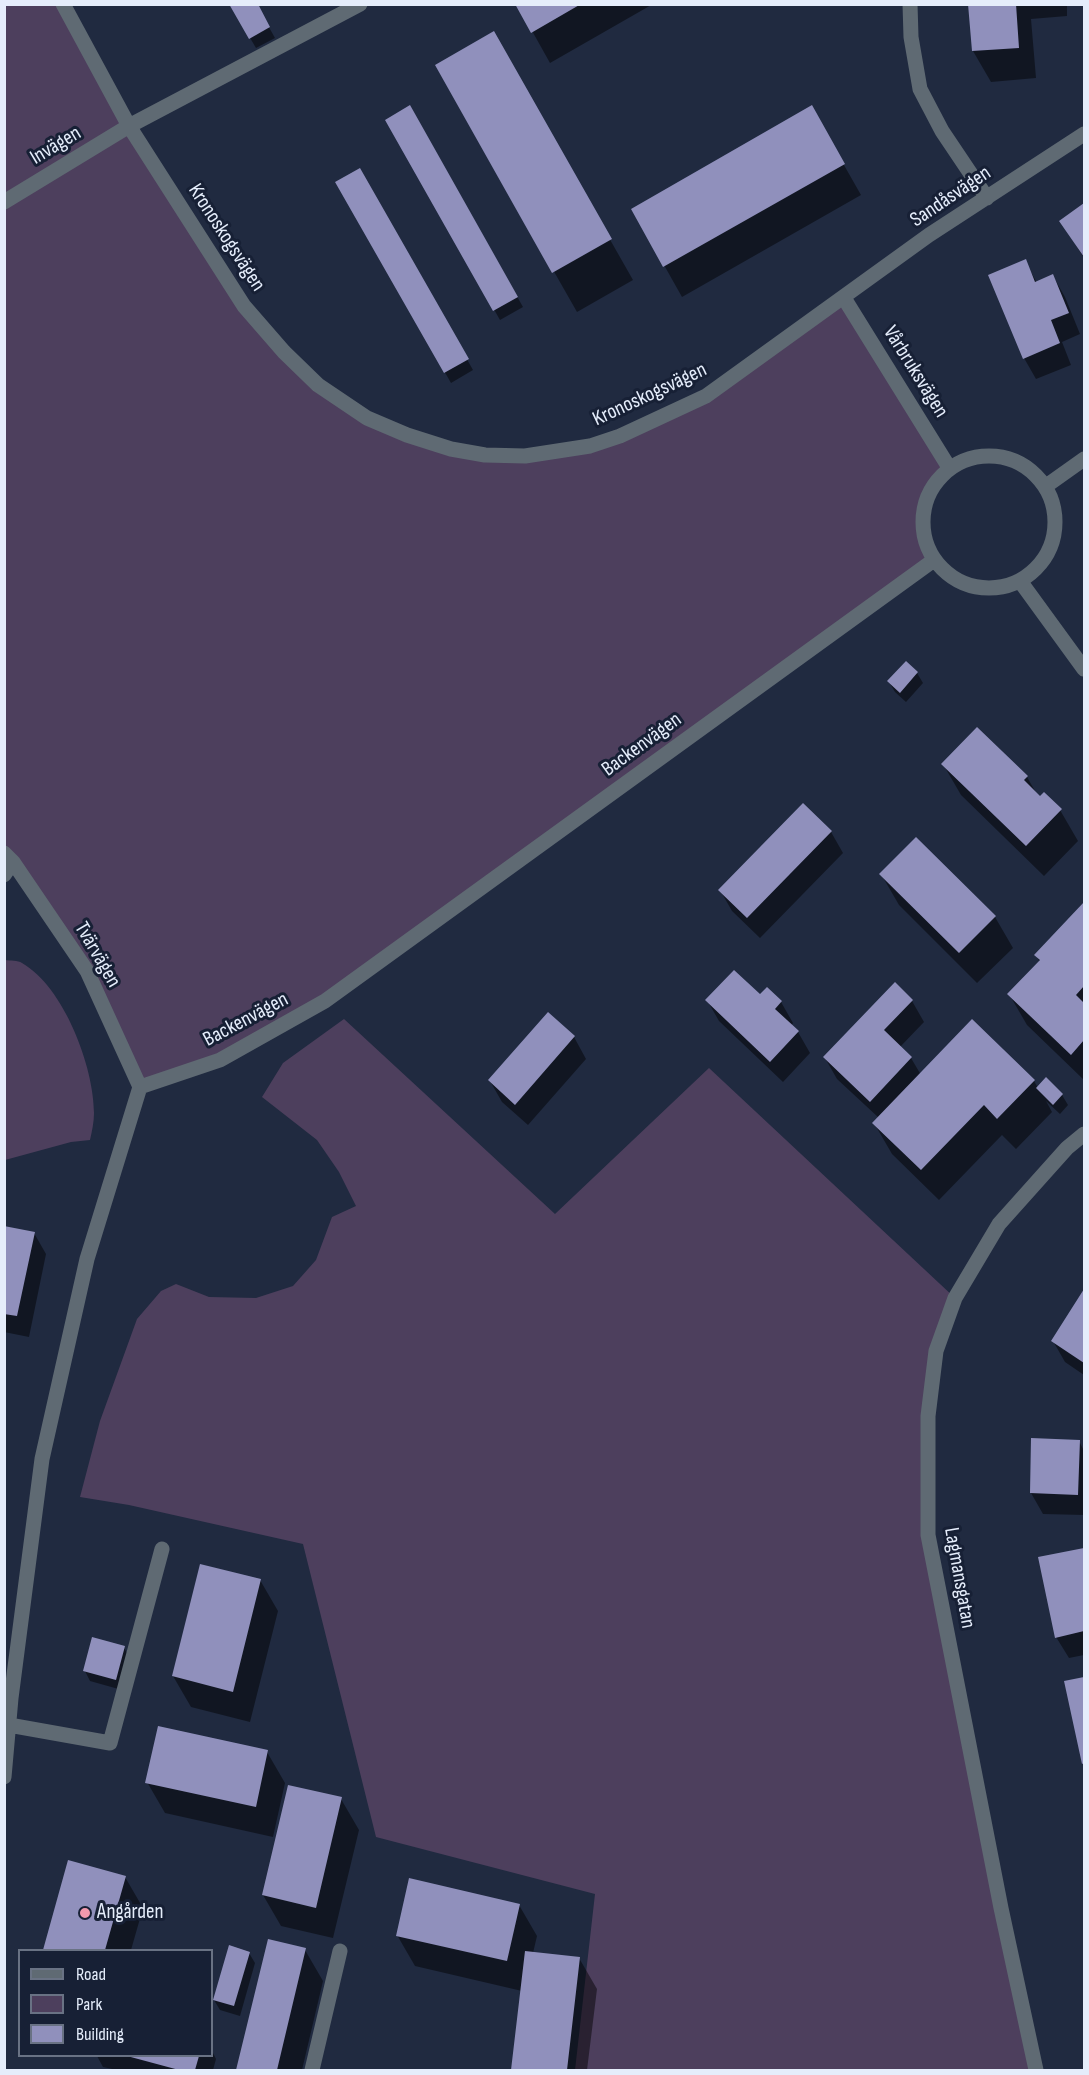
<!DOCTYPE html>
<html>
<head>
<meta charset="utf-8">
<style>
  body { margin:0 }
  #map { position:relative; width:1089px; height:2075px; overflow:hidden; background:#202a40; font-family:"Sofia Sans Condensed",sans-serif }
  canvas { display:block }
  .frame { position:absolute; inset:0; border:6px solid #e5edfb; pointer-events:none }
  .legend { position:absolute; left:18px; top:1949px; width:195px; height:108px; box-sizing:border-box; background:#172035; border:2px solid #697284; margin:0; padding:8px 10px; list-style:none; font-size:18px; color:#e5edfb }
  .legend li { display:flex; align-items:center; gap:12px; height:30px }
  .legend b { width:30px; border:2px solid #697284 }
</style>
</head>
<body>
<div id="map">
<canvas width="1089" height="2075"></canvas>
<div class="frame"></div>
<ul class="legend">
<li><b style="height:8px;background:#5f6a73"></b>Road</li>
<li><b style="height:16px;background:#4d3f5d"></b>Park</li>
<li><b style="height:16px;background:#9090bc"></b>Building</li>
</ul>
</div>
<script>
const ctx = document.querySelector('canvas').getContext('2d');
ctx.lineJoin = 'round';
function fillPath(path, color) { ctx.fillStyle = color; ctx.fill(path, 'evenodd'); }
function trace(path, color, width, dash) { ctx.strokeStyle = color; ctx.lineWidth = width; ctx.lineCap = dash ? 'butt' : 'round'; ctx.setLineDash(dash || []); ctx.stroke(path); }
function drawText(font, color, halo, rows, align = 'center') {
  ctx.font = font + ' "Sofia Sans Condensed",sans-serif'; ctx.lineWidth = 6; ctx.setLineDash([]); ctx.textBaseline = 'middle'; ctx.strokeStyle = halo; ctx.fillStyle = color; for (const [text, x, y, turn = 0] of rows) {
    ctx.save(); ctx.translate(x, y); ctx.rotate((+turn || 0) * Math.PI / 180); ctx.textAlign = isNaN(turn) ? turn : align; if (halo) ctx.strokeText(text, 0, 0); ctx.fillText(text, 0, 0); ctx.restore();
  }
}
fillPath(new Path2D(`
  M5,5H63L129,126L284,352L367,418L451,449L557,452L706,396L844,298L950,469C920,501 916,519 934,560L325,1001L220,1060L140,1087L87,971L5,855Z
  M5,960C10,961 18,960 22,963C64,987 94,1067 94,1113C94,1122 92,1131 90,1140L71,1142L5,1160Z
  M344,1019L555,1214L709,1068L955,1298L936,1351L928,1535L1036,2070H575L595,1894L376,1837L303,1544L129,1505L80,1497L100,1421L137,1319L161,1291L176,1284L209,1297L256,1298L293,1286L316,1260L332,1217L356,1206L339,1172L317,1140L262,1097L283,1063Z`), '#4d3f5d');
fillPath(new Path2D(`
  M230,4H256L275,38L256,48Z
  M517,4H653L550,63Z
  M970,4H1067V16L1031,19L1036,78L991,82L973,51Z
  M493,34L633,280L577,312L437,66Z
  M409,107L523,307L500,320L387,120Z
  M811,107L861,195L682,297L633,210Z
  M360,170L473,370L451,383L337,183Z
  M1084,205V258L1061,221Z
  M1025,261L1037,283L1053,276L1065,297L1080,334L1062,342L1071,365L1036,379L1024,358Z
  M906,663L917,673L923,683L906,702L895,692L889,682Z
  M943,764L1027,777L1039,798L1060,810L1078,841L1044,876L961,795Z
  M803,805L831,832L843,853L760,938L732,911L720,890Z
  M881,874L995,917L1013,948L977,983L899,905Z
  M1084,904V1080L1027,1025L1009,994L1040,962L1036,955Z
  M767,989L781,1002L793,1023L791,1026L798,1032L810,1053L783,1082L719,1021L707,1000L760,996Z
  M912,1001L924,1022L900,1047L911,1058L921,1075L1034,1081L1038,1088L1046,1079L1062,1095L1068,1105L1060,1114L1046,1101L1052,1112L1016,1149L1002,1135L939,1200L892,1154L874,1123L879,1118L837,1079L825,1058Z
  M548,1014L574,1037L586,1059L528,1125L502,1102L490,1081Z
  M4,1227L34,1233L46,1254L29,1337L4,1332Z
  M1084,1292V1375L1065,1362L1053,1341Z
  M1079,1441L1084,1451V1515L1043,1514L1031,1493Z
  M1084,1549V1655L1069,1658L1056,1637L1040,1558Z
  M260,1580L278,1611L250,1722L191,1707L173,1676Z
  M124,1648L130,1658L122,1690L90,1681L85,1671Z
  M1084,1678V1766L1066,1682Z
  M267,1752L285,1783L273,1837L165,1813L147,1782Z
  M341,1799L359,1830L333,1938L281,1926L263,1895Z
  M69,1862L125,1877L143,1908L131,1950H45Z
  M519,1905L537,1936L533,1953L579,1958L597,1989L587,2070H512L522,1991L415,1966L397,1935Z
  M269,1941L305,1950L323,1981L302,2070H238Z
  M249,1953L255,1963L240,2016L220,2010L214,2000Z
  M212,2051L216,2059L213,2070H117L103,2067L97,2056H212Z`), '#0007');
fillPath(new Path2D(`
  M229,4H258L270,27L249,39Z
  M515,4H581L531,33Z
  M968,4H1016L1019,48L972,51Z
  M494,31L612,239L552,273L435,65Z
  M410,105L518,297L493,311L385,120Z
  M812,105L845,164L663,267L631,209Z
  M360,168L469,359L444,373L335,182Z
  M1084,203V257L1059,221Z
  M1026,259L1035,282L1053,274L1069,313L1051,320L1060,343L1023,359L988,275Z
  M906,661L918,672L900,693L887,681Z
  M977,727L1028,776L1024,780L1040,796L1044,792L1062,809L1026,846L941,764Z
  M803,803L832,831L747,918L718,890Z
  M916,837L996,916L959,953L879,874Z
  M1084,902V986L1076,995L1084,1003V1040L1071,1055L1007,994L1040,960L1034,955Z
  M734,970L760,994L767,987L782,1001L775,1009L799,1031L770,1062L705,1000Z
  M895,982L913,1000L884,1030L912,1057L870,1102L823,1057Z
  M548,1012L575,1036L515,1105L488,1080Z
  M972,1019L1035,1080L997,1119L984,1105L921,1170L872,1123Z
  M1046,1077L1063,1094L1053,1105L1036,1088Z
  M4,1226L35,1232L17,1316L4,1314Z
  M1084,1289V1363L1051,1341Z
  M1031,1438L1080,1440L1078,1495L1030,1493Z
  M1084,1548V1631L1055,1638L1038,1557Z
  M200,1564L261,1579L233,1692L172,1676Z
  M92,1637L125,1646L116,1680L83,1671Z
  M1084,1677V1763L1082,1764L1064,1681Z
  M158,1726L268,1750L256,1807L145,1783Z
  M288,1785L342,1797L316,1908L262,1895Z
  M68,1860L126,1876L105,1950H43Z
  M409,1878L520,1904L507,1961L396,1936Z
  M268,1939L306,1948L277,2070H236Z
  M229,1945L250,1952L234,2006L213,2000Z
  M525,1951L580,1957L567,2070H511Z
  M127,2056H199L195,2070H179Z`), '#9090bc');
trace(new Path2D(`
  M63,4L129,126L244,306L284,352L318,385L367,418L407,435L451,449L485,455L525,456L590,446L620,436L706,396L929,235L1084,134
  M910,4L911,37L920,89L942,131L987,198
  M4,202L129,126L360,4
  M844,298L950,469
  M923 522a66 66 0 1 1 132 0a66 66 0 1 1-132 0Z
  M1046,486L1084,459
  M1020,581L1084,669
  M4,853L13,862L87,971L140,1087
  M4,875L13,862
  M140,1087L220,1060L325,1001L934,560
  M9,1725L110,1743L162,1549
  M4,1777L11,1698L42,1459L87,1259L140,1087
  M312,2070L340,1951
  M1036,2070L1001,1908L928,1535V1416L936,1351L955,1298L999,1224L1067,1148L1084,1134`), '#5f6a73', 15);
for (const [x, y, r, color] of [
  [85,1913,6,"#f29aad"]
]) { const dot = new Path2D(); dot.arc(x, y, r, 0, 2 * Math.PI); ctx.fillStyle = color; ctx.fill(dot); trace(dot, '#172035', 2); }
drawText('21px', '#e5edfb', '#172035', [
  ["Invägen",56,146,-31],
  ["Sandåsvägen",951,197,-34],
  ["Kronoskogsvägen",226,238,57],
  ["Vårbruksvägen",915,372,58],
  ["Kronoskogsvägen",650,395,-25],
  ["Backenvägen",642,745,-36],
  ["Tvärvägen",97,955,60],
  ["Backenvägen",246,1020,-28],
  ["Lagmansgatan",959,1578,80]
]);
drawText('21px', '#e5edfb', '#172035', [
  ["Angården",97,1913]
], 'left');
</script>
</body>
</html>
